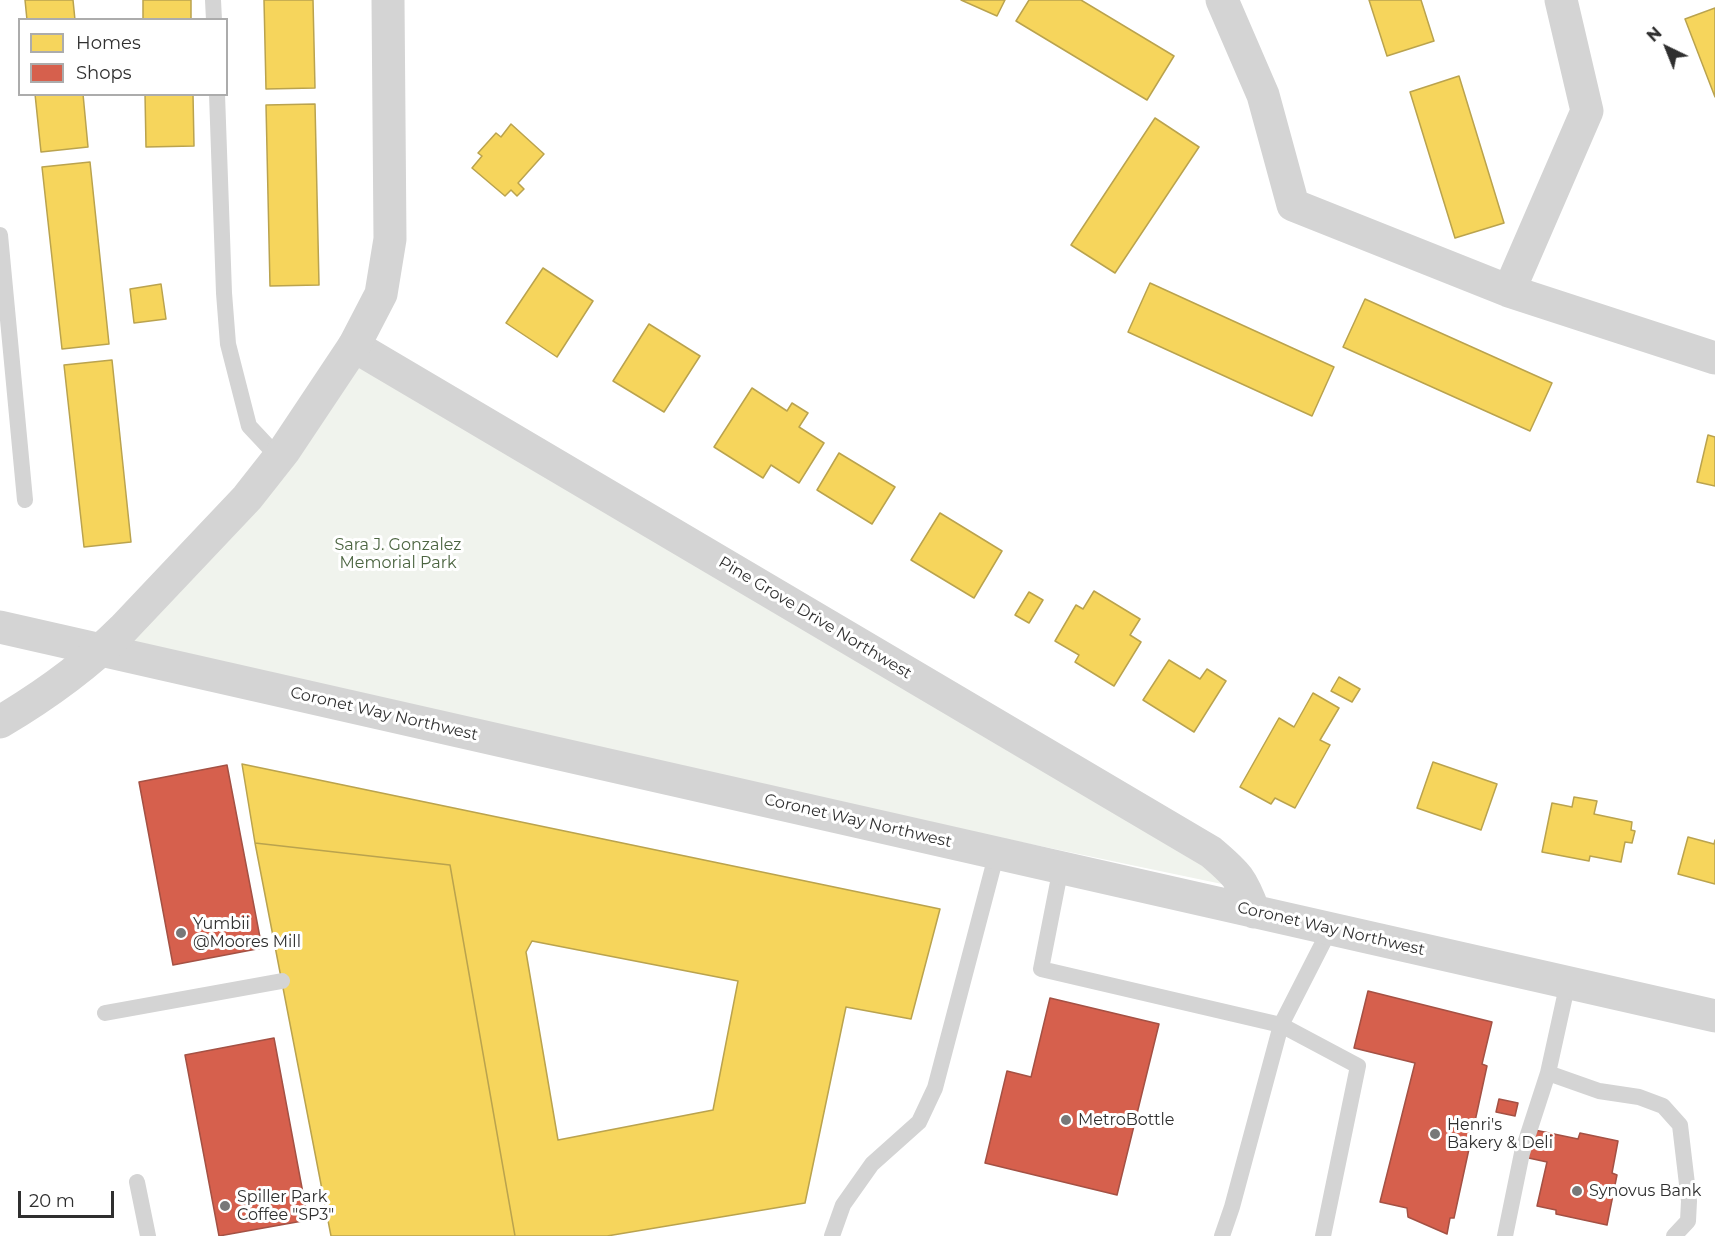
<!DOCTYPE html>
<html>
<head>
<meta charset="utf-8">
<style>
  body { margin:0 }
  #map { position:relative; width:1715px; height:1236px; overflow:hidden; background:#fff; font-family:Montserrat,sans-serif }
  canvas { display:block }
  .legend { position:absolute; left:18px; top:18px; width:210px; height:78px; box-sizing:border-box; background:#fff; border:2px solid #acacac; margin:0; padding:8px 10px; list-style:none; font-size:18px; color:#2f2f2f }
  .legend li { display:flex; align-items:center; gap:12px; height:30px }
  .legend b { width:30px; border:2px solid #acacac }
  .north { position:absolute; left:1637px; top:18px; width:60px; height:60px; -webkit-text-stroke:4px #fff; paint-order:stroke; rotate:317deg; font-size:16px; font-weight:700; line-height:24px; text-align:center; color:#2f2f2f }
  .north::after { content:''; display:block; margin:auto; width:21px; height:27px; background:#2f2f2f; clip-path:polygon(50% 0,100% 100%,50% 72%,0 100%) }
  .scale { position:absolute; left:18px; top:1191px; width:96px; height:27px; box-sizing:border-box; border:3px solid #2f2f2f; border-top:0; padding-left:8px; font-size:18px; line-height:21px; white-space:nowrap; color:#2f2f2f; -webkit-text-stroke:4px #fff; paint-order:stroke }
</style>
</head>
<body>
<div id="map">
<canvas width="1715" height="1236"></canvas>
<ul class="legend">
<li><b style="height:16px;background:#f6d55c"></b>Homes</li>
<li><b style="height:16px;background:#d6604d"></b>Shops</li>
</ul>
<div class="north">N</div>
<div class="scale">20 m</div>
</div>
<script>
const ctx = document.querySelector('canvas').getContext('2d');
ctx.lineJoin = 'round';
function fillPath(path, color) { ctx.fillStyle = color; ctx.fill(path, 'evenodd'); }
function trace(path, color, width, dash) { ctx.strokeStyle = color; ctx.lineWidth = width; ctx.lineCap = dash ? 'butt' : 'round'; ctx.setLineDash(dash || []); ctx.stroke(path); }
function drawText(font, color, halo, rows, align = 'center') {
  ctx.font = font + ' Montserrat,sans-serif'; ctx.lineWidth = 6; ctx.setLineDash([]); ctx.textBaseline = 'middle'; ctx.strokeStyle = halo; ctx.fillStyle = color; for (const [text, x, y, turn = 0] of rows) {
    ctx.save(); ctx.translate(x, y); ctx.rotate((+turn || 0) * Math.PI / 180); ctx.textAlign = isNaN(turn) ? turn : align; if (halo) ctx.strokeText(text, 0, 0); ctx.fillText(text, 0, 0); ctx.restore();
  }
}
fillPath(new Path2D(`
  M354,346L1246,889L102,650Z`), '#f0f3ed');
const homes = new Path2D(`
  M25,0H73L75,20H27Z
  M143,0H191V20H143Z
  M264,0H313L315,88L266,89Z
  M961,0H1005L997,16Z
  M1029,0H1081L1174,56L1147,100L1016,21Z
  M1369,0H1421L1434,41L1387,56Z
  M1715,8V97L1685,19Z
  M1459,76L1504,223L1455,238L1410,92Z
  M35,94H83L88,147L41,152Z
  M145,94H193L194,146L146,147Z
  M315,104L319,285L270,286L266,105Z
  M1155,118L1199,147L1115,273L1071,245Z
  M511,124L544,154L518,183L524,189L517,196L511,190L505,196L472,168L482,156L478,153L496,133L501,137Z
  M90,162L109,344L62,349L42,167Z
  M543,268L593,301L557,357L506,323Z
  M1150,283L1334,367L1312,416L1128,332Z
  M161,284L166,319L134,323L130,289Z
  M1365,299L1552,383L1530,431L1343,347Z
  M649,324L700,356L664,412L613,381Z
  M112,360L131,542L84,547L64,365Z
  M752,388L787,411L792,403L808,413L799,427L824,443L799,483L771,465L763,478L714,447Z
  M1708,435L1715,437V486L1697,482Z
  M839,453L895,487L872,524L817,490Z
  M940,513L1002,551L974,598L911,560Z
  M1094,591L1140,619L1130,635L1141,642L1114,686L1075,662L1079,655L1055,641L1076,605L1083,609Z
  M1029,592L1043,600L1029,623L1015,615Z
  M1169,660L1200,679L1207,669L1226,681L1194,732L1143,700Z
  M1339,677L1360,689L1352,702L1331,691Z
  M1313,693L1339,708L1320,740L1330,745L1295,808L1275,798L1271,804L1240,787L1279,718L1294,727Z
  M1433,762L1497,784L1481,830L1417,808Z
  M242,764L940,909L911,1019L846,1007L805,1203L607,1236H515L450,865L255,843ZM532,941L738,981L713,1110L558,1140L526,952Z
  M1574,797L1597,801L1594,814L1632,822L1631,830L1635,831L1632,843L1625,842L1621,862L1590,856L1589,861L1542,852L1552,803L1572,807Z
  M1688,837L1714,844L1715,840V884L1678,874Z
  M255,843L450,865L515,1236H331Z`);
fillPath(homes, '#f6d55c');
trace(homes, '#baa34e', 1.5);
const shops = new Path2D(`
  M227,765L262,948L173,965L139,782Z
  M1368,991L1492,1022L1482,1064L1487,1066L1454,1218H1450L1447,1234L1408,1217L1407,1208L1380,1202L1415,1063L1354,1048Z
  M1050,998L1159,1024L1117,1195L985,1163L1007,1071L1031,1077Z
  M274,1038L308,1220L219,1236L185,1055Z
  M1499,1099L1518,1103L1515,1116L1496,1112Z
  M1530,1129L1578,1139L1580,1133L1618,1141L1612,1173L1617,1175L1607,1225L1556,1214V1210L1537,1206L1547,1162L1524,1157Z`);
fillPath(shops, '#d6604d');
trace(shops, '#a45144', 1.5);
trace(new Path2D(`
  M213,0L214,20
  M217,94L224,293L228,344L249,426L278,457
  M0,235L25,500
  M1061,867L1041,969L1281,1025L1358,1066L1323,1236
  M105,1013L282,981
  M1548,1073L1599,1091L1639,1097L1663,1106L1680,1125L1689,1201L1688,1221L1674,1236
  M137,1182L148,1236
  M832,1236L843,1205L872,1164L919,1122L935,1088L997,852
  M1222,1236L1232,1207L1281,1025L1330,929
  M1505,1236L1522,1153L1548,1073L1568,982`), '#d4d4d4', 16);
trace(new Path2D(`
  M1222,0L1263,95L1293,205L1509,291L1715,358
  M1509,291L1587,111L1561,0
  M354,346L1211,852C1237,874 1242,879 1254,912
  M0,627L1715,1016`), '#d4d4d4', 33);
trace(new Path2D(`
  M0,722C44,696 86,666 123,629L247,498L284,451L354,346L381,294L390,239L388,0`), '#d4d4d4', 33);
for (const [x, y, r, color] of [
  [181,933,6,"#787878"],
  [1066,1120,6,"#787878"],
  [1435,1134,6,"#787878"],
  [1577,1191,6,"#787878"],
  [225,1206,6,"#787878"]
]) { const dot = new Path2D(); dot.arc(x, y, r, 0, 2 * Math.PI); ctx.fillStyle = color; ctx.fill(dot); trace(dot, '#fff', 2); }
drawText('16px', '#4c6541', '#fff', [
  ["Sara J. Gonzalez",398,545],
  ["Memorial Park",398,563]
]);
drawText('16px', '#2f2f2f', '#fff', [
  ["Pine Grove Drive Northwest",815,618,31],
  ["Coronet Way Northwest",384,714,13],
  ["Coronet Way Northwest",858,821,13],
  ["Coronet Way Northwest",1331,929,13]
]);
drawText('16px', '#2f2f2f', '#fff', [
  ["Yumbii",193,924],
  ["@Moores Mill",193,942],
  ["MetroBottle",1078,1120],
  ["Henri's",1447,1125],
  ["Bakery & Deli",1447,1143],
  ["Synovus Bank",1589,1191],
  ["Spiller Park",237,1197],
  ["Coffee \"SP3\"",237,1215]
], 'left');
</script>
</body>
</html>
